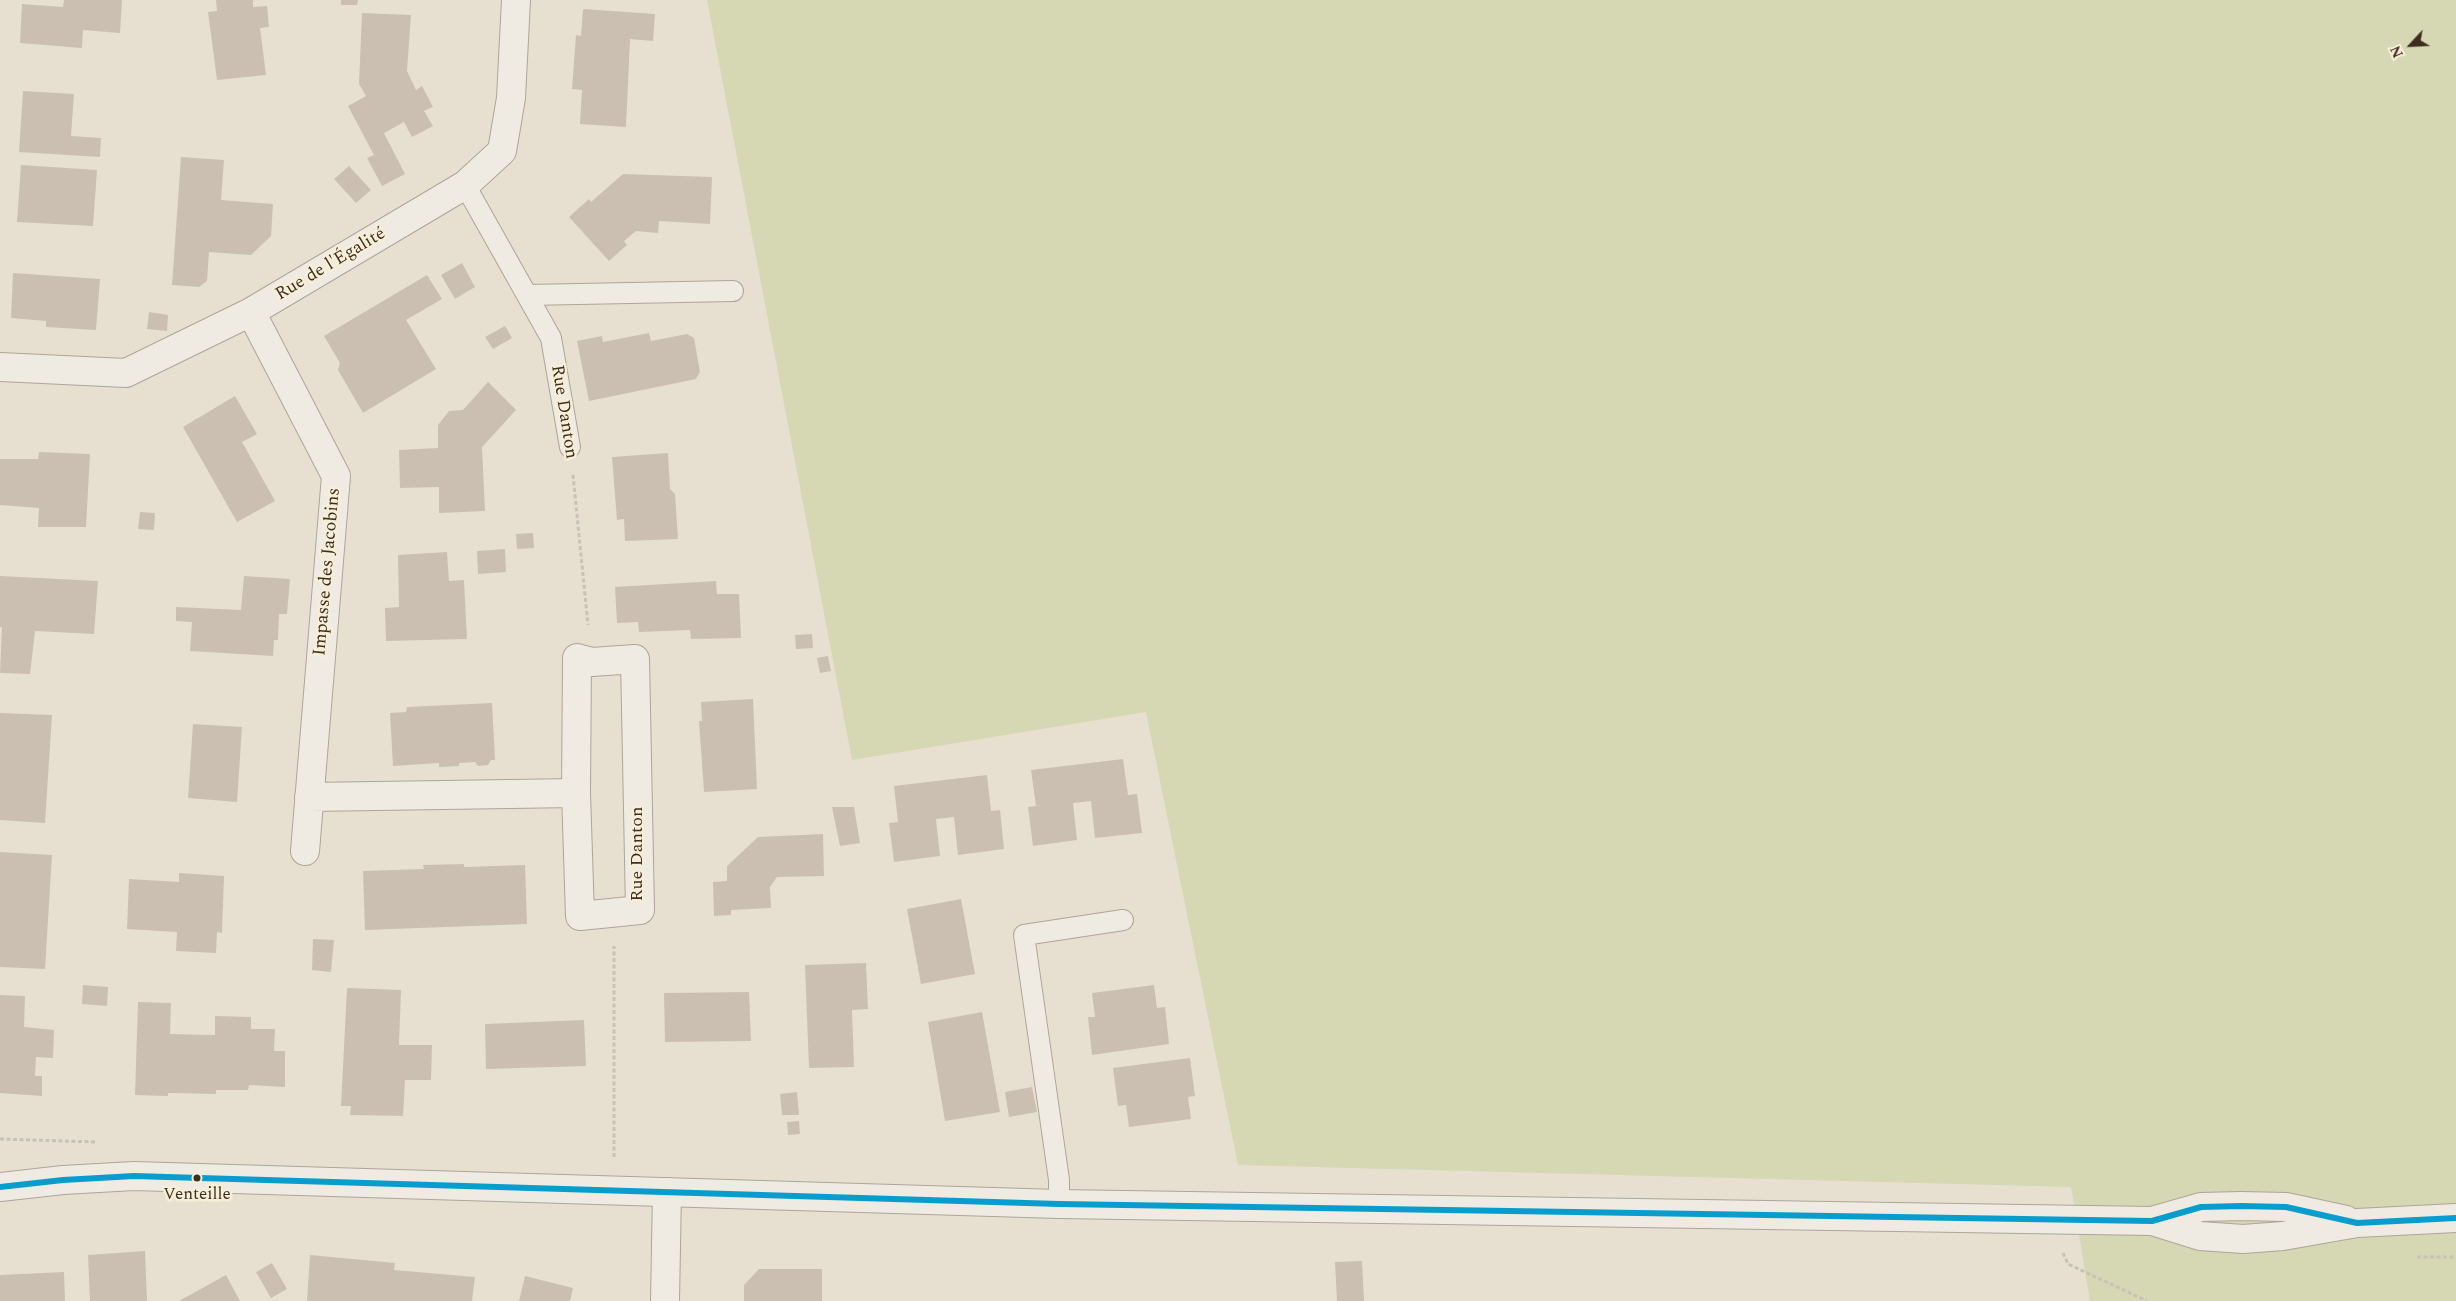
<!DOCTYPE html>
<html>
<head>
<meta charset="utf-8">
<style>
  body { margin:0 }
  #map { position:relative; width:2456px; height:1301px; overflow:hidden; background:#e7e0d1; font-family:Spectral,serif }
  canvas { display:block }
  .north { position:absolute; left:2386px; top:20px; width:50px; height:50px; -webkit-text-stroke:4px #f7eed8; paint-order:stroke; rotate:245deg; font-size:14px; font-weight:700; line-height:20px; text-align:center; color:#3d2e20 }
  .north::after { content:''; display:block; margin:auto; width:18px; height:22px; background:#3d2e20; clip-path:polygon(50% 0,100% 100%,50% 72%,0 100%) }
</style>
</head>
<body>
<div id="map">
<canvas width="2456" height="1301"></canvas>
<div class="north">N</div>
</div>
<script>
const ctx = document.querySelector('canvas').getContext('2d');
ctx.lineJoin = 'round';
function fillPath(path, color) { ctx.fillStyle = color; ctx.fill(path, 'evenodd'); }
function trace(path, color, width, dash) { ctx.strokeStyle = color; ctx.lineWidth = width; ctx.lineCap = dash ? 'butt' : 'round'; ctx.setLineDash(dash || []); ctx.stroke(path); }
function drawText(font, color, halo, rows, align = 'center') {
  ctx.font = font + ' Spectral,serif'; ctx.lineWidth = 5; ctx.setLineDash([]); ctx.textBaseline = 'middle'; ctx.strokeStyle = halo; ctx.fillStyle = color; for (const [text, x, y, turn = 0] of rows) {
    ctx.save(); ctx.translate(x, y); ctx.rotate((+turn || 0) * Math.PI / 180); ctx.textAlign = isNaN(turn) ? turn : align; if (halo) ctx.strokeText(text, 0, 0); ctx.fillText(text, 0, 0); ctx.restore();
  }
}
fillPath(new Path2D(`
  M707,0H2456V1301H2090L2071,1187L1238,1165L1146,712L852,760Z`), '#d6d7b3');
fillPath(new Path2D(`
  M64,0H122L120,33L83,30L82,48L20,43L22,4L63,7Z
  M216,0H253V7L267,6L269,27L260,28L266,75L217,80L208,12L217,11Z
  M341,0H358L357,5H341Z
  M583,9L655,14L653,41L630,39L626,127L580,124L582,90L572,89L576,35L581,36Z
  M362,13L411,15L407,71L416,90L422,86L433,107L424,111L433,126L412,137L404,122L384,133L405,174L382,186L367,158L374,155L348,106L366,96L359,84Z
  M23,91L74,94L71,136L101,138L100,157L19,152Z
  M181,157L224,160L221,200L273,204L271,236L251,255L209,252L207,281L199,287L172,285Z
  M21,165L97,170L93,226L17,222Z
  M349,166L371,190L356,203L334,179Z
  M623,174L712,177L710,224L659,221L658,233L636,231L624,241L627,245L609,261L569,217L589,199L591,202Z
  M462,263L475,287L455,299L441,275Z
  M13,273L100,279L96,330L46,327V321L11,318Z
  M427,275L442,299L406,320L436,369L363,413L338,370L340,363L324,336Z
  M149,312L168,315L167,331L147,329Z
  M505,326L512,338L493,349L485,337Z
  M649,333L651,341L687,334L694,338L700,372L696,379L589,401L577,341L602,336L603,342Z
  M488,382L516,410L482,447L485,511L439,513V487L400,488L399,450L438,448V425L449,411L463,410Z
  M235,396L257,434L242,442L275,501L237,522L183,427Z
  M39,452L90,454L86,527H38L39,508L0,505V459H38Z
  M668,453L670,489L675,494L678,539L625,541L624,519L617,520L612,457Z
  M140,512L155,513L154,530L138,529Z
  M533,533L534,548L517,549L516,534Z
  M505,549L506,572L478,574L477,551Z
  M447,552L449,581L464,580L467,639L386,641L385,608L399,607L398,555Z
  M0,576L98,581L94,634L35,631L30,674L0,673L2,627H0Z
  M244,576L290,579L287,614H279L278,640H274L273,656L190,651L192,622L176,621V607L241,610Z
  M716,581L717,594H739L741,638L691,639L690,630L639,632L638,622L617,623L615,587Z
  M812,634L813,648L796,649L795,635Z
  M828,656L831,671L820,673L817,658Z
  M753,699L757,789L704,792L699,721H702L701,702Z
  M492,703L495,760H491L488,765L478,766L475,762L459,763V766L439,767V763L393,766L390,713L406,712L407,707Z
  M0,713L52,715L45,823L0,820Z
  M193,724L242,727L237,802L188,798Z
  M1123,759L1128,795L1137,794L1142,833L1095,838L1091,801L1073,803L1077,840L1033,846L1028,807L1036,806L1031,770Z
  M987,775L991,811L1000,810L1004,849L958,855L954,817L936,819L940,856L894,862L889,823L898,822L894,786Z
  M832,807H854L860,843L840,846Z
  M823,834L824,876L777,877L770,887L771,908L731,910V915L714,916L713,882L727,881V866L758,837Z
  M0,852L52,855L45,969L0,967Z
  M464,864V867L525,865L527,924L365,930L363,871L424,869L423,865Z
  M179,873L224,876L222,933L217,932L216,953L176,951L177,932L127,929L129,879L179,882Z
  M961,899L975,974L921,984L907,909Z
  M313,939L334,940L331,972L312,970Z
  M866,963L868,1009L852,1010L854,1067L809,1068L805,965Z
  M83,985L108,987L107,1006L82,1004Z
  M1154,985L1157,1008L1165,1007L1169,1044L1092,1055L1088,1017H1095L1092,993Z
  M347,988L401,990L399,1045H432L431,1080H405L403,1116L350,1115L351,1106H341Z
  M749,992L751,1041L665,1042L664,993Z
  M0,995L25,996L24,1027L54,1030L53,1058L36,1057L35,1076H42V1096L0,1093Z
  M138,1002L171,1003L170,1034L215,1035V1016L251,1017V1029H275L274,1051H285V1087L249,1085L248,1090H216V1094L168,1093V1096L135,1095Z
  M982,1012L1000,1112L945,1121L928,1022Z
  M584,1020L586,1066L486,1069L485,1024Z
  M1190,1058L1195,1096L1188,1097L1191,1119L1129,1127L1126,1105L1118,1106L1113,1068Z
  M1032,1087L1037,1112L1009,1117L1005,1092Z
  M797,1092L799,1115H782L780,1094Z
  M799,1121L800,1134L788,1135L787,1122Z
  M145,1251L147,1301H90L88,1255Z
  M310,1255L395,1263L394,1270L475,1277L472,1301H307Z
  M1362,1261L1364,1301H1337L1335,1262Z
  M272,1263L287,1289L271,1298L256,1272Z
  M759,1269H822V1301H744V1285Z
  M64,1272L65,1301H0V1275Z
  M226,1275L240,1301H179Z
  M525,1276L573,1288L570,1301H519Z`), '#cbbfb2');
const service = new Path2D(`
  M465,185L551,338L570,447
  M527,295L733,291
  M1059,1204V1180L1024,935L1123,920`);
const minor = new Path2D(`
  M251,312L336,476L305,851
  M0,367L126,373L251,312L465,185L502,151L511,98L516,0
  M309,797L576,793L580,916L640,910L635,659L592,662L577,658L576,793
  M665,1301L667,1192`);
const tertiary = new Path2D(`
  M0,1187L63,1180L134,1176L1059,1204L2152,1221L2200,1236L2243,1239L2283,1236L2357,1223L2456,1218
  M2152,1221L2201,1207L2241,1206L2286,1207L2346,1220`);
trace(service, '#ada599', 22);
trace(minor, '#ada599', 30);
trace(tertiary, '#ada599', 30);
trace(new Path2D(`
  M573,475L588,625
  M0,1139L97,1142
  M614,1157V946
  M2063,1253L2068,1264L2147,1301
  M2417,1257H2456`), '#c8c2b9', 3, [4, 2.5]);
trace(service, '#efebe3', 20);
trace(minor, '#efebe3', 28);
trace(tertiary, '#efebe3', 28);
trace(new Path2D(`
  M0,1187L63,1180L134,1176L1059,1204L2152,1221L2201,1207L2241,1206L2286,1207L2357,1223L2456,1218`), '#099dcd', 6);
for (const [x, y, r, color] of [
  [197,1178,4.5,"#3d2e20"]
]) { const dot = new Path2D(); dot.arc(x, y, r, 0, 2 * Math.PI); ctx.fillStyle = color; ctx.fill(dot); trace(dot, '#f7eed8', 2); }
drawText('17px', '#3d2e20', '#f7eed8', [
  ["Venteille",197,1196]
]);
drawText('18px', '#3d2e20', '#f7eed8', [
  ["Rue de l'Égalité",331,265,-31],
  ["Rue Danton",563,412,81],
  ["Impasse des Jacobins",328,572,-85],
  ["Rue Danton",638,854,-90]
]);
</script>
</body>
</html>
